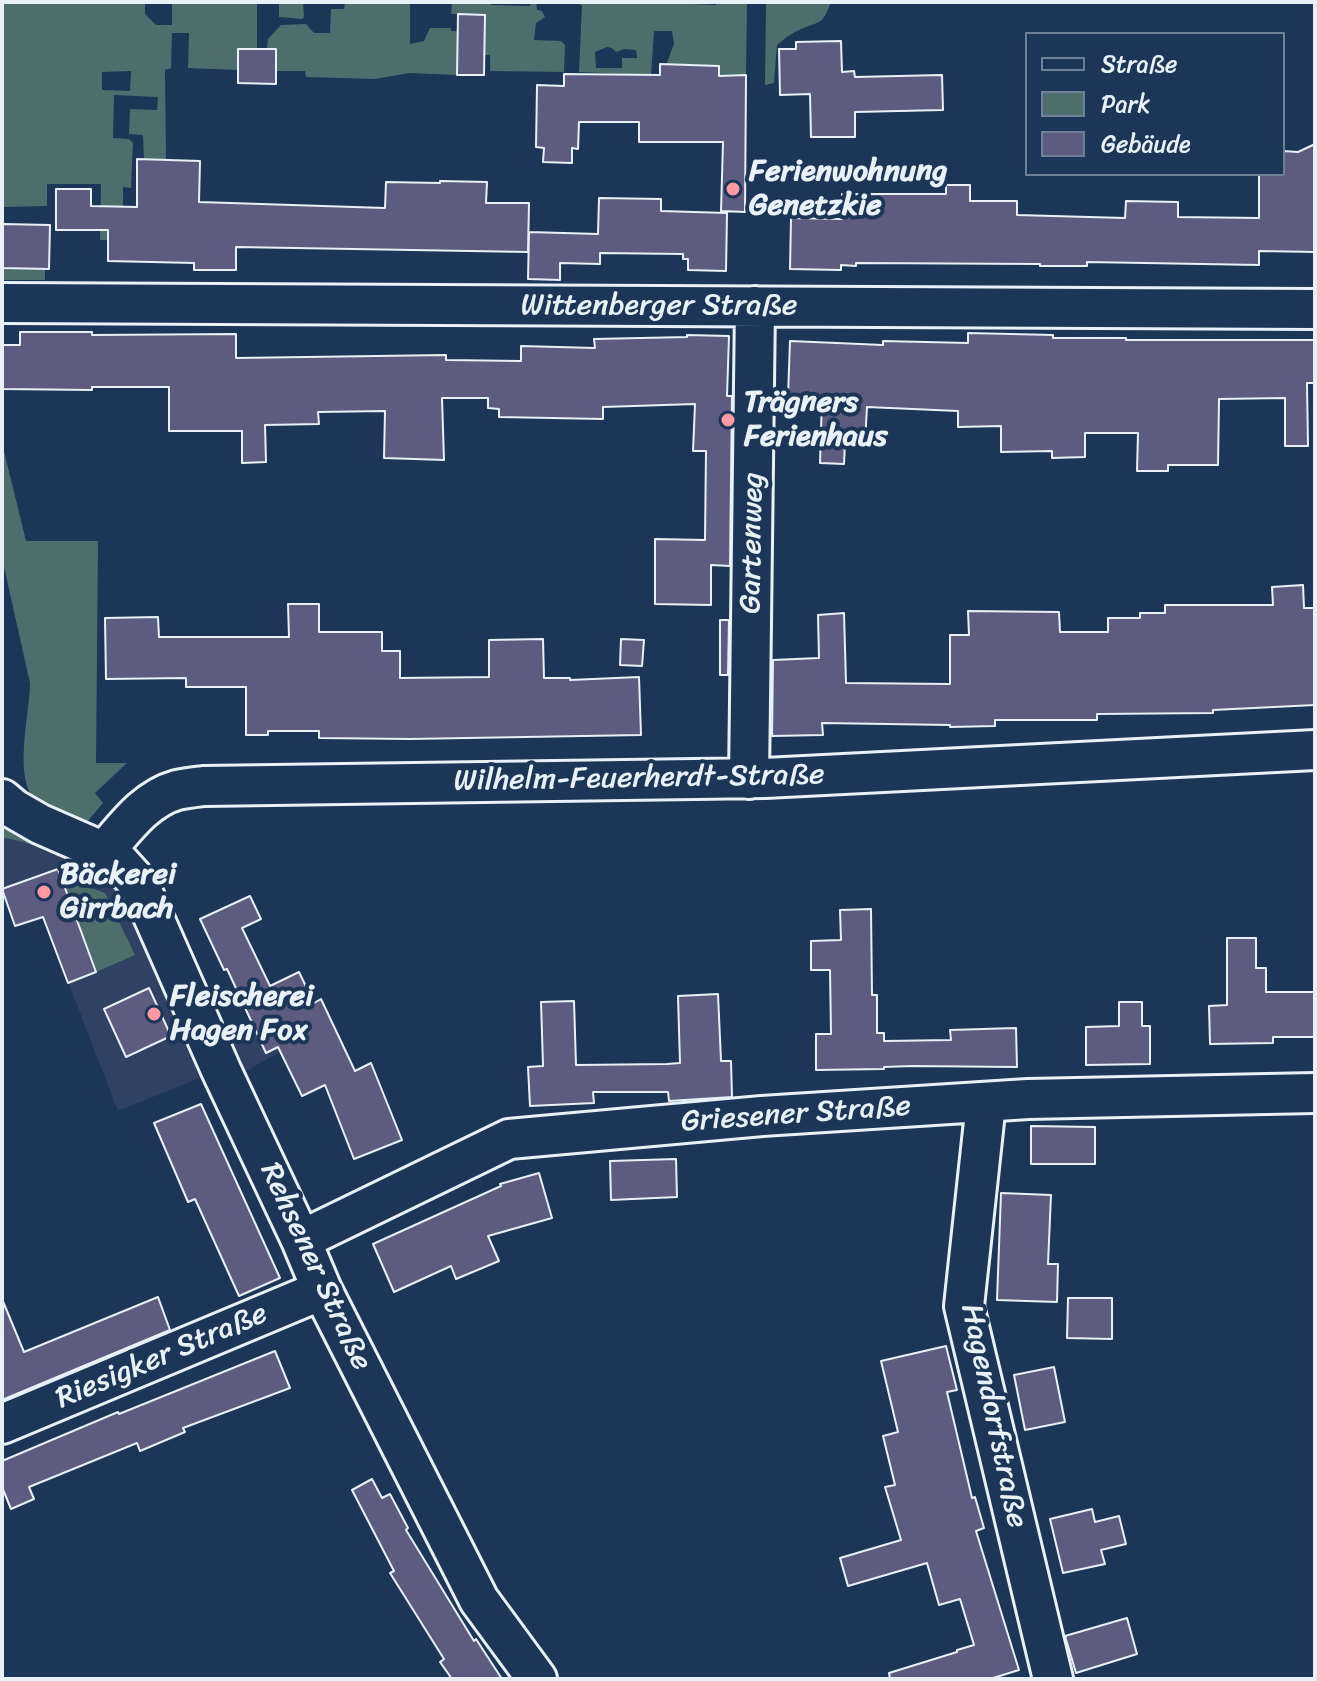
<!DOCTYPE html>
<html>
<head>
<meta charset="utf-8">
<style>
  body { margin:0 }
  #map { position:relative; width:1317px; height:1681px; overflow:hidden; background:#1d3557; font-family:Sriracha,sans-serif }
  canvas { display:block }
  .frame { position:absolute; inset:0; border:4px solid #e8f1f8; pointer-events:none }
  .legend { position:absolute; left:1025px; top:32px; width:260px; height:144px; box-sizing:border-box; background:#1d3557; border:2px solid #6e8097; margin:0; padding:10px 14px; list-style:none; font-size:24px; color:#e8f1f8 }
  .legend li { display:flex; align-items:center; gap:16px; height:40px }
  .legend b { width:40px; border:2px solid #6e8097 }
</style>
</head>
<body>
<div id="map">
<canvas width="1317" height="1681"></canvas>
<div class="frame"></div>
<ul class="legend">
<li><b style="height:10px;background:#1d3557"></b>Straße</li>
<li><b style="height:22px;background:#4e6e6e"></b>Park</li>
<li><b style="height:22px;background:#5b5c7f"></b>Gebäude</li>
</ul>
</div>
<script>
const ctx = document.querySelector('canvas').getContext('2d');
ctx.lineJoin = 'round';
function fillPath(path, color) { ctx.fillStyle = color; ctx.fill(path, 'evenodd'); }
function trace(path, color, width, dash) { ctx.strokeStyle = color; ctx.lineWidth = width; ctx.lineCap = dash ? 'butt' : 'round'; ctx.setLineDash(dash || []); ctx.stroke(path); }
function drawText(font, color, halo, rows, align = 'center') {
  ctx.font = font + ' Sriracha,sans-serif'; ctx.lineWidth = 8; ctx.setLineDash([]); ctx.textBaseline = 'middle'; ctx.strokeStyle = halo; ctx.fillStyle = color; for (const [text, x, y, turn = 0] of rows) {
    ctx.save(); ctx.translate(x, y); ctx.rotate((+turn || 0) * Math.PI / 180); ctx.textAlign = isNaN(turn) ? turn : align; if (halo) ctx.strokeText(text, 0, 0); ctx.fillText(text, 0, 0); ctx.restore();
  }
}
fillPath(new Path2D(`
  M2,838L14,839L46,849L57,850L83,859L112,885L134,918L196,1057L280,1022L291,1046L226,1082L220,1070L118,1111L43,917L15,926L2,889Z`), '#304163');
fillPath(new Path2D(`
  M2,2H145V14L156,25H172V2H239V4H257V49L238,48V70L188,68L189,33H172L171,68L165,70L166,160H144L143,135L129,134L130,109L157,110L158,97L114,95L113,138L129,139L133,143L131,188L123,187V207L108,240H100L101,184H47V206L3,207L2,268L45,269V280H2ZM131,71L130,91L102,90V72Z
  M279,2H303L304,17L302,19L279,17Z
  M345,2H410V44L424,41L430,28H451V31L484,32V15L451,14L452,2H491V5L530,6L531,2H536L537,10L542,11L545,17L536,23L534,40L561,41L565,45L564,72L490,71V55L458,54L457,75L409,73L375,79L306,77L305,71H276V49H267L268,39L281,25L306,24L314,33H330L331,9H344Z
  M573,2H689L691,4L716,5L717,2H747L746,75L719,76L718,66L666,65L674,44L672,31H654L651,75L579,72L582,5ZM607,47L612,48L616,52L624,49L636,50L637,58H622V68H596L595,52Z
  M766,2H831C821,28 820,20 799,30C790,34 784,39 777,45L774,83L765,85Z
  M2,443L26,541H98L96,763H127L95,793L103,803L87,822C70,816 49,811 35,799C13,778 30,712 30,683L2,558Z
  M2,825H6L57,850C38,849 21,839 2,838Z
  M61,878L105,893L135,955L96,972Z`), '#4e6e6e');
const building = new Path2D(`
  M458,14L485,15L484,75H457Z
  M841,41L842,72L854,71L855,77L942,75L943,110L855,112V137H811L810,94L780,95L779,49H796V42Z
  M238,49H276V84L238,83Z
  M660,64L719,66V76L746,75L745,212L721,211L723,142H639V122H579L578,149L572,148V163L543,162L544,148L536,147L537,85L564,86V74L660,75Z
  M1315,144V252L1259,251V265L1087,262V266H1040V264L856,263V266L841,265V270L790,269L791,218L842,219V194H946V185H970V201H1017V215L1125,218L1126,201L1178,202V217L1259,218V174H1283V151L1298,152Z
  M137,159L200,161L199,202L385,208L386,182L440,183V181L487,182L486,203H529L528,252L236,247V270H194V263L108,261V230H56V189H91V206L137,207Z
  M599,198L661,199V211L727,213L726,271L688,270V259H683V254L600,253V264L560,263V280L528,279L529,232L598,234Z
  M3,224L50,225L49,269L2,268Z
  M20,332H92V335L236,334V358L446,355V360L521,361V346L595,348L594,339L687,337V335L729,336L727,396H732L730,566L711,565V605L655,604V539L705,540L706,451H693L695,404L603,407V419L499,417V409L488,408V398H442L444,460L384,458L385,411L318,412L319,424L265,425L266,462L242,463V431H169V387H92V390L2,389V345H20Z
  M968,333L1053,335V338H1126V340H1315V383H1307L1308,446H1285V398L1219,399L1218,465H1168V471H1137L1138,433H1085V457L1052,458V451L1001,452V426L958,427V411L867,407L865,443H845L844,464L820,463L822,398L788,396L790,341L883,345V341L968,343Z
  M1303,585L1304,608H1315V640H1314L1315,705L1213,710V713L1097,714V720H995V726L950,727V725L822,723L823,735L772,736L773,660L819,658L818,615L844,613L846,683L950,684V635H969L968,611L1059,612L1060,632H1108V618H1140V613H1165V605H1273L1272,587Z
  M288,604H319V632H382V651H400V678L489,677V640L543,639L544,678H570V680L639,677L641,735L409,739L319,738V731H268V735H246V687H186V678L106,679L105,618L158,617L159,637H289Z
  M720,620H729L728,675H720Z
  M621,639L644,640L642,666L620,665Z
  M58,869L96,972L68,983L43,917L15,926L2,889Z
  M250,896L261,919L242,928L270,986L299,972L314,1003L321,999L355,1071L371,1063L402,1140L354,1159L325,1085L302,1096L278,1047L266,1053L227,969L224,970L200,919Z
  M871,909L872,995H877V1033H884V1041L951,1040L950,1030L1016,1028L1017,1067L912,1066L884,1067V1069L816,1070V1034H831L830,970H811V941L841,940L840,910Z
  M1227,938H1256V968H1266V992H1315V1037H1273V1043L1210,1044L1209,1006L1227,1005Z
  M149,988L171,1036L126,1057L104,1009Z
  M718,994L721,1061H731L732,1097L669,1101L668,1092H593L594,1103L530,1106L528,1067L543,1066L541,1002L574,1001L576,1065L667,1064L680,1063L678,996Z
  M1119,1002H1142V1026H1150V1064L1086,1065V1027L1119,1026Z
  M201,1104L280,1278L239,1296L195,1199L188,1202L154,1123Z
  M1031,1126L1095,1127V1164H1031Z
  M676,1159L677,1197L611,1200L610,1161Z
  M539,1173L552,1218L488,1236L499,1261L456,1279L451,1266L394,1292L373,1244L501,1186L500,1184Z
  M1001,1193L1051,1195L1048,1264H1058L1057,1302L997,1300Z
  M158,1297L170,1330L2,1400V1299L24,1352Z
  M1068,1298H1112V1339L1067,1338Z
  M946,1346L957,1390L947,1392L972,1498L975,1497L984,1528L976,1531L1019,1670L990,1679H890L889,1673L957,1652V1650L974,1645L960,1599L939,1605L927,1563L848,1586L840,1558L901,1540L885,1487L895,1485L883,1436L898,1432L881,1361Z
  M275,1351L290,1388L183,1428L185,1432L140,1451L137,1443L29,1487L34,1499L11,1509L2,1487V1461L118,1412L119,1414Z
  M1054,1367L1065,1422L1025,1430L1014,1375Z
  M372,1479L382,1498L390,1494L408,1528L406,1530L474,1641L476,1639L502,1679H452L440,1662L444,1659L390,1573L394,1571L352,1490Z
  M1092,1509L1095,1522L1119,1516L1126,1544L1101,1550L1105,1564L1063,1573L1050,1519Z
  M1127,1618L1137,1654L1076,1673L1065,1636Z`);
fillPath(building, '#5b5c7f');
trace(building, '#e8f1f8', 2);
const minor = new Path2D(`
  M2,303L1315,309
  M749,779L755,306
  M2,799L14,809L40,824L104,852L120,863L139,884L221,1070L301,1240L322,1290L479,1600L537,1679
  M104,852C125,828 145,799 177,790C186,788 195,787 203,786L765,778L1315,750
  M986,1103L964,1306L1053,1679
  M301,1240L509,1139L762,1116L1028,1099L1315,1093
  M2,1424L322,1290`);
trace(minor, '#e8f1f8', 44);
trace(minor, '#1d3557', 38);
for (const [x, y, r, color] of [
  [733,189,8,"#ff9aa2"],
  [728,420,8,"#ff9aa2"],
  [44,892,8,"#ff9aa2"],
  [154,1014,8,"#ff9aa2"]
]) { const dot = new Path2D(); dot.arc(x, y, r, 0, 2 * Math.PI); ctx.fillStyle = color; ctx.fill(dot); trace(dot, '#1d3557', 3); }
drawText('bold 30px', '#e8f1f8', '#1d3557', [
  ["Ferienwohnung",749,172],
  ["Genetzkie",749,206],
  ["Trägners",744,403],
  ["Ferienhaus",744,437],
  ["Bäckerei",60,875],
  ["Girrbach",60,909],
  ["Fleischerei",170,997],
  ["Hagen Fox",170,1031]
], 'left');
drawText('30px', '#e8f1f8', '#1d3557', [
  ["Wittenberger Straße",659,306],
  ["Gartenweg",753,543,-89],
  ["Wilhelm-Feuerherdt-Straße",639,779,-1],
  ["Griesener Straße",796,1115,-4],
  ["Rehsener Straße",315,1267,65],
  ["Riesigker Straße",162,1357,-23],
  ["Hagendorfstraße",993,1416,78]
]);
</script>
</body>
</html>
